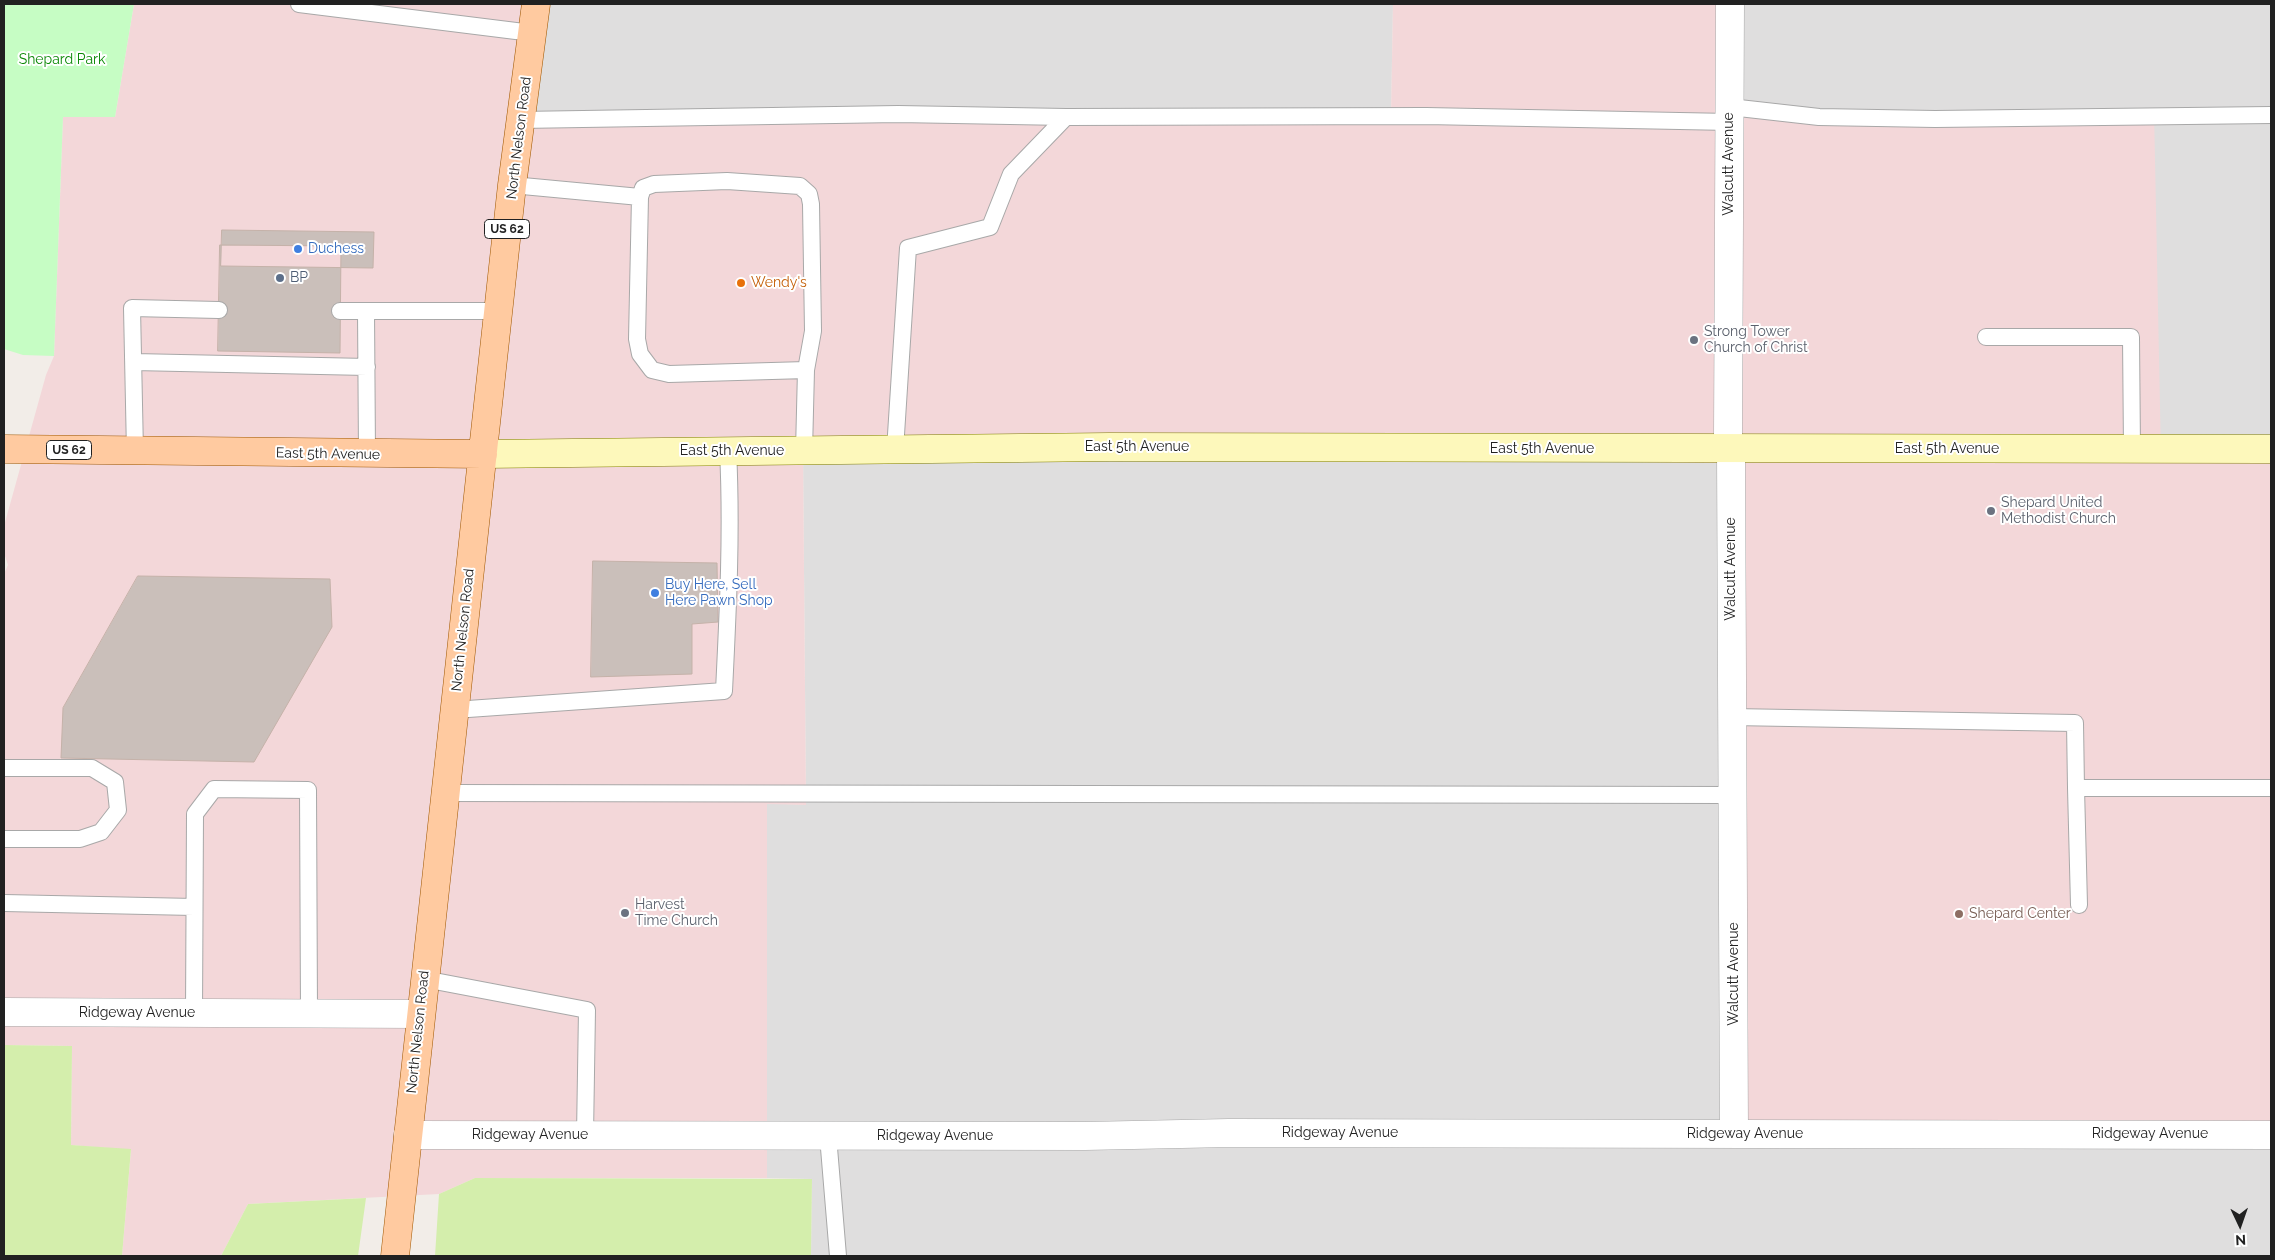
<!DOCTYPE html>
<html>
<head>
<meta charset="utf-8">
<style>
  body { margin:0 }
  #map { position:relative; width:2275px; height:1260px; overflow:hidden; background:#f2ede8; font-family:Raleway,sans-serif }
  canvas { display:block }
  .frame { position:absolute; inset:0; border:5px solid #212121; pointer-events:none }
  .north { position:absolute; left:2215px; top:1200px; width:50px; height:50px; -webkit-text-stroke:4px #fff; paint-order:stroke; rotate:177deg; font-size:14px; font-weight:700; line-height:20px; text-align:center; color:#212121 }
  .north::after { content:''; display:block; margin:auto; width:18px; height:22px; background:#212121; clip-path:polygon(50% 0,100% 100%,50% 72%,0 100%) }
</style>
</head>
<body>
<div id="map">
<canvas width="2275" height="1260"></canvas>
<div class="frame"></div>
<div class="north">N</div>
</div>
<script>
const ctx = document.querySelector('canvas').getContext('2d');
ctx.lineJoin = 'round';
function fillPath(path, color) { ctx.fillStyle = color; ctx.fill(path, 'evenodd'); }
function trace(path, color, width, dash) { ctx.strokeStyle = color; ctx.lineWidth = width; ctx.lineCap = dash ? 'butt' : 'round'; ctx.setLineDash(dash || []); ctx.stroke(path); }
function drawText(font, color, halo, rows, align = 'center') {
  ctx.font = font + ' Raleway,sans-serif'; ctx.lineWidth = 4; ctx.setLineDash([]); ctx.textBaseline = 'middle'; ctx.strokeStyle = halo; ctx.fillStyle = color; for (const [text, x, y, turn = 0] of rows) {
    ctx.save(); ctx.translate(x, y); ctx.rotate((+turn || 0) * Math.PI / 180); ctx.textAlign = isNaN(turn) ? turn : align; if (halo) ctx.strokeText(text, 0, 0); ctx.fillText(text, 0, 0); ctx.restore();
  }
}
fillPath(new Path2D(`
  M536,4H1393L1391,117L524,115Z
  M1736,4H2271V456L2161,457L1734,112Z
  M803,454L1727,463L2271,1138V1256H811L812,1179L767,1178V803L806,805Z`), '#dfdede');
fillPath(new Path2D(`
  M134,4H536L524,115L1391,117L1393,4H1736L1734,111H2154L2161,456H2271V1138L1734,1137L1727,463L803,454L806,805L767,804V1178H475L439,1194L248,1204L221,1256H122L131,1150L71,1145L72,1046L4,1045V574L8,565L4,553V526L46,375L54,356L63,117H115Z`), '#f3d7d9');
fillPath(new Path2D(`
  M4,1045L72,1046L71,1145L131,1149L122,1256H4Z
  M475,1178L812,1179L811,1256H435L439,1194Z
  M366,1198L358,1256H221L248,1204Z`), '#d4eeac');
fillPath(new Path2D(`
  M4,4H134L115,117H63L54,356L23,355L4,349Z`), '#c6fdc4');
const building = new Path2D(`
  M222,230L374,232L373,268L221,266Z
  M220,245L341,246L340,353L218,351Z
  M593,561L717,563L718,622L692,624V674L591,677Z
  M138,576L330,579L332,627L254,762L61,758L63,708Z`);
fillPath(building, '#cabfba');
trace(building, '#c5b2a9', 1);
const service = new Path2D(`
  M299,4L532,33
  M1730,107L1819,117L1935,119L2271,115
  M1066,117L1426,116L1730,122
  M520,120L898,114L1066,117L1011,174L990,227L908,248L895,450
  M512,185L640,197
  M340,311H498
  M366,311L367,454
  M1986,337H2131L2132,449
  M134,362L367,367
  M804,451L806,370L813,331L811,204L809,194L800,186L727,181L654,184L643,188L640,197L637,339L640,354L652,370L669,374L806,370
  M135,452L132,308L219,310
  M454,710L724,691C728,610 732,531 728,450
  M1732,717L2075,723L2076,788H2271
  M4,768H92L115,782L118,810L101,832L80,839H4
  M2076,788L2079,905
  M444,793L1733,795
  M4,903L194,907
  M424,979L587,1010L585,1135
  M194,1013L195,814L214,789L308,790L309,1014
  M828,1136L838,1256`);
const minor = new Path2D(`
  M1730,4L1728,436L1731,450L1734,1134
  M4,1012L420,1014
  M408,1135L1085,1136L1229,1133L2271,1135`);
const secondary = new Path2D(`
  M483,454L1109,447L2271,449`);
const primary = new Path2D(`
  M4,449L483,454
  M395,1256L512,185L536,4`);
trace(service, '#a8a8a8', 18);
trace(minor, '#a8a8a8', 29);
trace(secondary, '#817f00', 29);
trace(primary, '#9f5700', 29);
trace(service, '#fff', 16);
trace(minor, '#fff', 28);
trace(secondary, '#fdf8bb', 28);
trace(primary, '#ffcaa0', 28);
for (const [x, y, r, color] of [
  [298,249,5,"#3f7fe0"],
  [280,278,5,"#5c6f8a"],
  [741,283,5,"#e8710a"],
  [1694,340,5,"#6b7280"],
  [1991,511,5,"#6b7280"],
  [655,593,5,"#3f7fe0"],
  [625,913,5,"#6b7280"],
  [1959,914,5,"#8d6e63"]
]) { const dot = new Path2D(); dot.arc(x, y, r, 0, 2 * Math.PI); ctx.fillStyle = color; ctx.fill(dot); trace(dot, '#fff', 2); }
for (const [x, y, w] of [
  [507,229,45],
  [69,450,45]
]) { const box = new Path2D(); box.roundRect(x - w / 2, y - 9.5, w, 19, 4); ctx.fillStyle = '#fff'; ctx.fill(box); trace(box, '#212121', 1); }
drawText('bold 12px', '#212121', null, [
  ["US 62",507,229],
  ["US 62",69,450]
]);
drawText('14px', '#0b8906', '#fff', [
  ["Shepard Park",62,60]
]);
drawText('14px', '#212121', '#fff', [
  ["North Nelson Road",519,138,-83],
  ["Walcutt Avenue",1729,164,-90],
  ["East 5th Avenue",1137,447],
  ["East 5th Avenue",1542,449],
  ["East 5th Avenue",1947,449],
  ["East 5th Avenue",732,451],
  ["East 5th Avenue",328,454,1],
  ["Walcutt Avenue",1731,569,-90],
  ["North Nelson Road",463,630,-84],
  ["Walcutt Avenue",1734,974,-90],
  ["Ridgeway Avenue",137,1013],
  ["North Nelson Road",418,1032,-84],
  ["Ridgeway Avenue",1340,1133],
  ["Ridgeway Avenue",1745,1134],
  ["Ridgeway Avenue",2150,1134],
  ["Ridgeway Avenue",530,1135],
  ["Ridgeway Avenue",935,1136]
]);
drawText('14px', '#366cbe', '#fff', [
  ["Duchess",308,249],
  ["Buy Here, Sell",665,585],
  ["Here Pawn Shop",665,601]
], 'left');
drawText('14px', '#4e5e75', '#fff', [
  ["BP",290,278]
], 'left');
drawText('14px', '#c56008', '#fff', [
  ["Wendy's",751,283]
], 'left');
drawText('14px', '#5b616d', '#fff', [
  ["Strong Tower",1704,332],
  ["Church of Christ",1704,348],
  ["Shepard United",2001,503],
  ["Methodist Church",2001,519],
  ["Harvest",635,905],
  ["Time Church",635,921]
], 'left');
drawText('14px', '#785e54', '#fff', [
  ["Shepard Center",1969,914]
], 'left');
</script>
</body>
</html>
